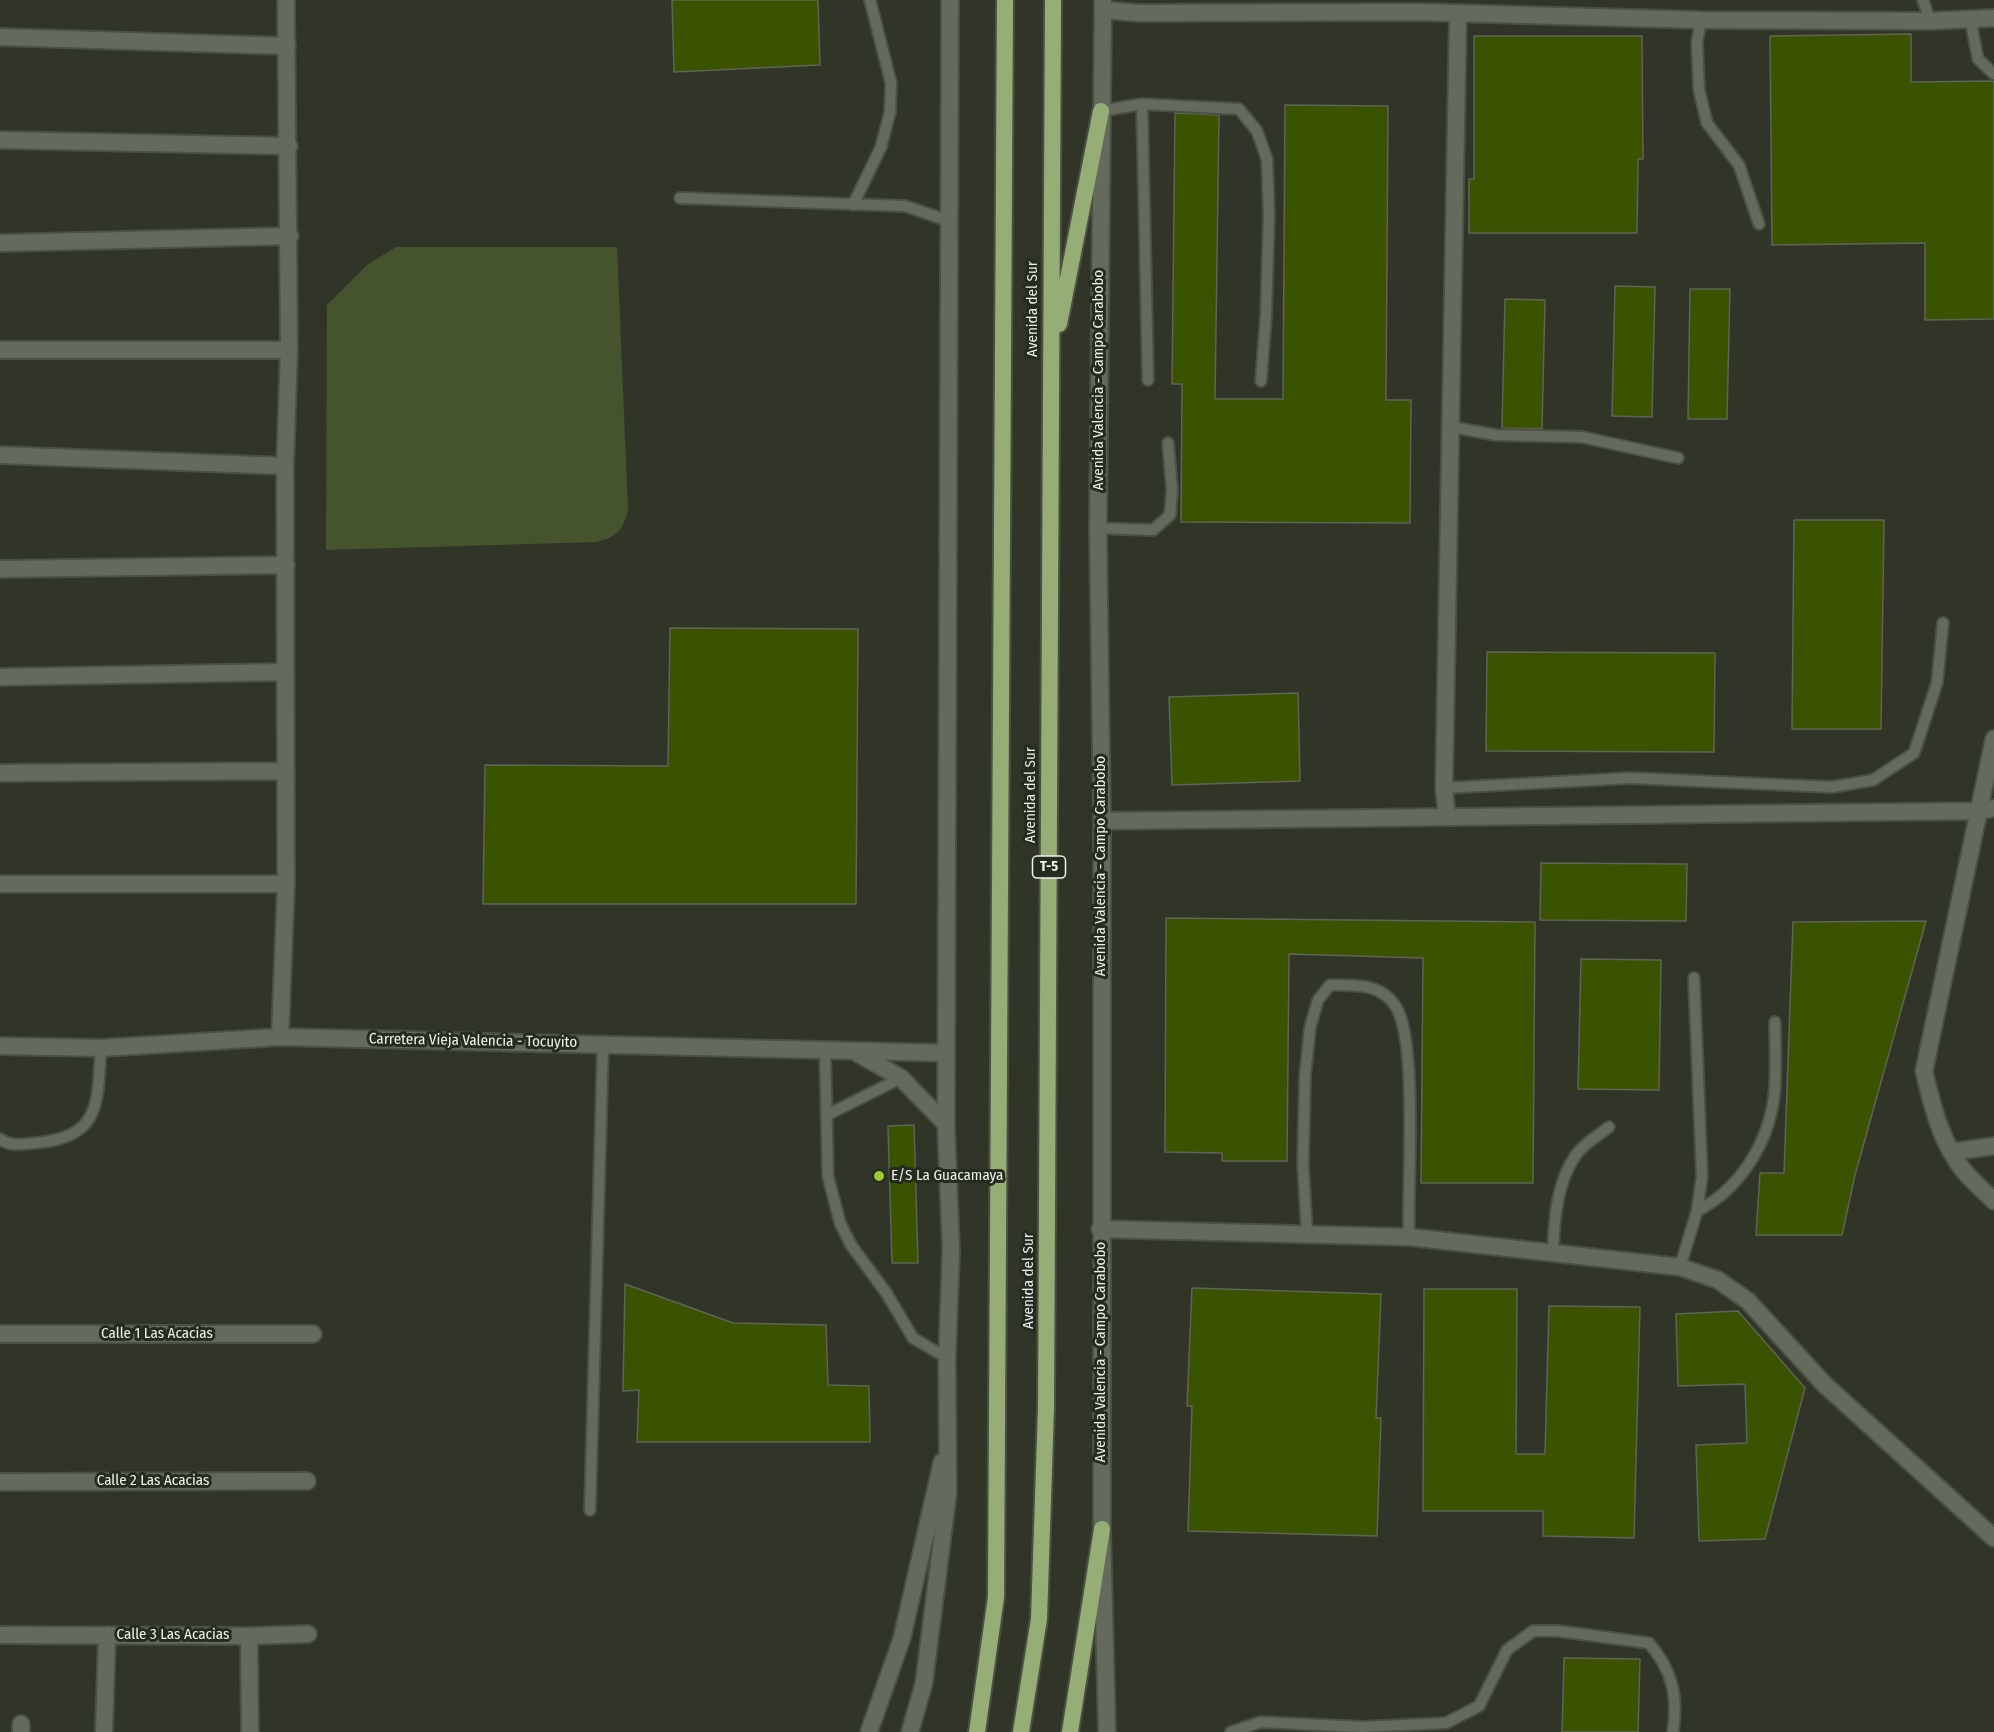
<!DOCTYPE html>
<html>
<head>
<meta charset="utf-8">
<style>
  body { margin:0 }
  canvas { display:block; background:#303528 }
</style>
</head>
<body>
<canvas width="1994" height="1732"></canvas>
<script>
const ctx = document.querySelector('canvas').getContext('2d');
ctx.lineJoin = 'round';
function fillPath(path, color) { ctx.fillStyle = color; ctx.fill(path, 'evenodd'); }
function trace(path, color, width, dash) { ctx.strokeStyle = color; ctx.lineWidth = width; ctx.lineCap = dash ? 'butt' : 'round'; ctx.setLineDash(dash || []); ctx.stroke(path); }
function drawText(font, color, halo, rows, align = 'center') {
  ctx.font = font + ' "Fira Sans Condensed",sans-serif'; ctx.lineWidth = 6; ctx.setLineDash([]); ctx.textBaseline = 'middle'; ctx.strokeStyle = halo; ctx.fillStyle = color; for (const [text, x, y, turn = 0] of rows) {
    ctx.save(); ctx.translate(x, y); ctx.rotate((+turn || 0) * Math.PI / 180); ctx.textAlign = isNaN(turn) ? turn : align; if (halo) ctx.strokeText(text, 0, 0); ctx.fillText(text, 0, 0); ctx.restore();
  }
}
fillPath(new Path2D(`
  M396,247H617L628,510C623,530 617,537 596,542L326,550L327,305L367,265Z`), '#45542d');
const building = new Path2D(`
  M672,0H818L820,65L674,72Z
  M1911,34V82L1994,81V319L1925,320V243L1772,245L1770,36Z
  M1474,36H1642L1643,159H1638L1637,233H1469V179H1474Z
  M1285,105L1388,106L1386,400H1411L1410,523L1181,522L1182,384H1172L1175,113L1219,115L1215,399H1283Z
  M1615,286L1655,287L1652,417L1612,416Z
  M1690,289H1730L1727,419H1688Z
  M1505,299L1545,300L1542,429L1502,428Z
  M1794,520H1884L1881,729H1792Z
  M670,628L858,629L856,904H483L485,765L668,766Z
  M1487,652L1715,653L1714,752L1486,751Z
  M1298,693L1300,781L1172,785L1169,697Z
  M1541,863L1687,864L1686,921L1540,920Z
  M1166,918L1535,922L1533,1183H1421L1423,958L1289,954L1287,1161H1222V1153L1165,1152Z
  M1926,921L1855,1175L1842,1235H1756L1760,1173H1784L1793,922Z
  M1581,959L1661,960L1659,1090L1578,1089Z
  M914,1125L918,1263H892L888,1126Z
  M625,1284L733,1323L826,1325L828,1385L869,1386L870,1442H637L639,1390L623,1391Z
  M1192,1288L1381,1294L1376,1418H1381L1377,1536L1188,1531L1192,1406H1187Z
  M1424,1289H1517L1516,1454H1545L1549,1306L1640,1307L1634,1538L1543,1536V1511H1423Z
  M1738,1311L1805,1388L1765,1539L1699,1541L1696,1445L1747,1443L1745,1384L1678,1386L1676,1314Z
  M1564,1658L1640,1659L1638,1732H1562Z`);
fillPath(building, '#3b5201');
trace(building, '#5e6456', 1.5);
const service = new Path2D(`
  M1923,0L1930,21
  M1970,18L1978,59L1994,74
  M1701,20L1697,42L1699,90L1707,123L1739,165L1759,224
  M1142,104L1148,380
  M1101,111L1142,104L1239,109L1257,131L1267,159L1269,215L1266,315L1261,381
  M680,198L905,206L949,221
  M853,205L881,147L890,112L891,83L870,0
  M1452,427L1496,435L1582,437L1678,458
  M1098,528L1153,530L1170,515L1172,490L1168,443
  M1444,788L1631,778L1832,787L1873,780L1914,753L1937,683L1943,623
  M825,1051L828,1176L840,1223L851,1245L887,1294L913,1338L947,1358
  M827,1115L901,1078
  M0,1139C11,1147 22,1144 35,1143C102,1138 97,1102 101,1048
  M1697,1211C1739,1190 1768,1144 1774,1097C1777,1073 1775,1047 1775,1022
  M1307,1235L1303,1164L1305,1076L1310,1028L1318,1000L1330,985C1355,985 1381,983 1396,1007C1418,1041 1407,1189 1409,1237
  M1553,1251C1554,1220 1557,1181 1576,1155C1583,1144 1599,1135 1609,1127
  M1680,1267L1697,1211L1702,1176L1694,978
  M590,1510L603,1043
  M1231,1732L1261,1722L1362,1727L1446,1723L1479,1706L1507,1650L1533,1631H1558L1649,1643C1673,1671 1678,1697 1673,1732`);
const minor = new Path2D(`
  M1103,10L1139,13L1418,12L1701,20L1930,21L1994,18
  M0,37L287,46
  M0,140L289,146
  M0,243L290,236
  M0,350H289
  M0,455L285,466
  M0,569L286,565
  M0,677L284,672
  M1994,739L1924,1071C1932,1105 1941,1143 1964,1171C1973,1182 1984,1191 1994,1201
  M0,773L285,771
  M1447,817L1444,788L1458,13
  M1102,821L1978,811L1994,808
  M0,884H286
  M280,1037L286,884L285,466L289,350L286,0
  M1951,1152L1994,1146
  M1100,1229L1409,1237L1680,1267L1718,1280L1748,1301L1824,1384L1994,1538
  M0,1334H313
  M0,1482L307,1481
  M0,1635L249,1636L250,1732
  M249,1636L308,1634
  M21,1732V1724
  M104,1732L107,1635`);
const tertiary = new Path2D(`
  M1103,0L1098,528L1102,821V1529L1107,1732
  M0,1046L101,1048L280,1037L946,1053
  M859,1054L901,1078L946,1124
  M869,1732L902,1638L942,1462
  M910,1732L924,1683L948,1492L947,1358L951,1250L946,1124L950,0`);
const trunk = new Path2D(`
  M1059,324L1101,111
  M977,1732L996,1597L1005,0
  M1021,1732L1039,1619L1046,1408L1053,0
  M1070,1732L1102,1529`);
trace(service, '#4b5045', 14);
trace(minor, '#4b5045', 20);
trace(tertiary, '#4b5045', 20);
trace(trunk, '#4b5045', 20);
trace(service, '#646b5c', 10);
trace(minor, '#646b5c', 16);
trace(tertiary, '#646b5c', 16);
trace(trunk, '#96ae75', 16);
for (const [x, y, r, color] of [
  [879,1176,6,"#9acb35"]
]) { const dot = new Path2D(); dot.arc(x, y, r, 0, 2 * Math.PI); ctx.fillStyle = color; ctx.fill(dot); trace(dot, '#262b1f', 2); }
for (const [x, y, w] of [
  [1049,867,33]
]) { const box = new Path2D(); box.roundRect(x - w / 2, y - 11, w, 22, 4.5); ctx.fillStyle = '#262b1f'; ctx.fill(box); trace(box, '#eef2e9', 1.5); }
drawText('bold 14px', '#eef2e9', null, [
  ["T-5",1049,867]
]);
drawText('15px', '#eef2e9', '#262b1f', [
  ["Avenida del Sur",1033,309,-90],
  ["Avenida Valencia - Campo Carabobo",1099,380,-90],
  ["Avenida del Sur",1031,795,-90],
  ["Avenida Valencia - Campo Carabobo",1101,866,-90],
  ["Carretera Vieja Valencia - Tocuyito",473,1041,1],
  ["Avenida del Sur",1029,1281,-90],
  ["Calle 1 Las Acacias",157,1334],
  ["Avenida Valencia - Campo Carabobo",1101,1352,-90],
  ["Calle 2 Las Acacias",153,1481],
  ["Calle 3 Las Acacias",173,1635]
]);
drawText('15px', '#eef2e9', '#262b1f', [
  ["E/S La Guacamaya",891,1176]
], 'left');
</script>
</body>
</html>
